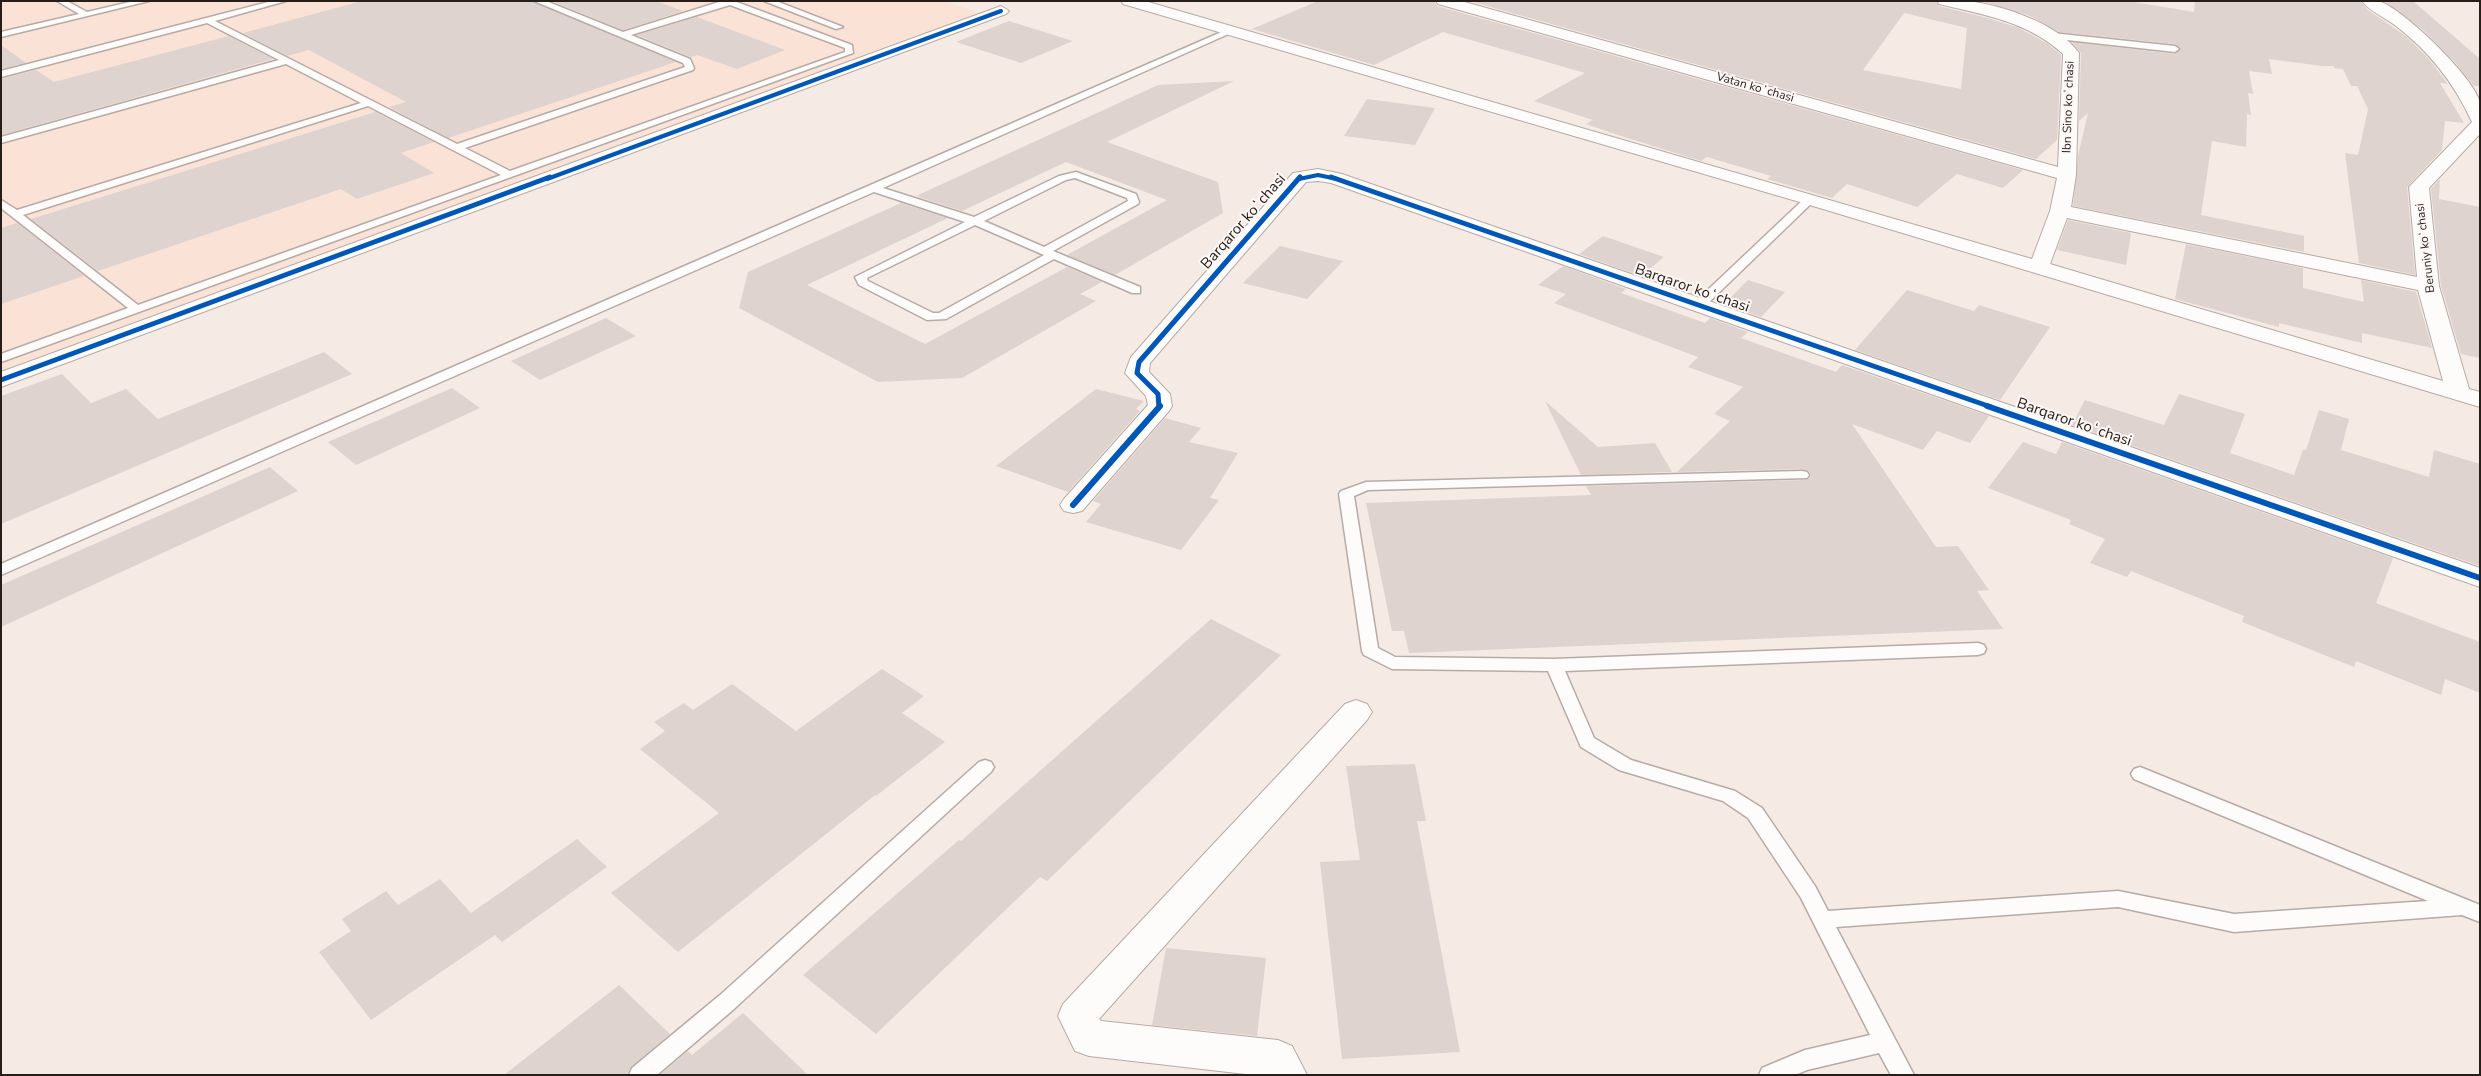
<!DOCTYPE html>
<html>
<head>
<meta charset="utf-8">
<style>
  body { margin:0 }
  #map { position:relative; width:2481px; height:1076px; overflow:hidden; background:#f6eae4; font-family:"Nunito Sans",sans-serif }
  canvas { display:block }
  .frame { position:absolute; inset:0; border:2px solid #271d19; pointer-events:none }
</style>
</head>
<body>
<div id="map">
<canvas width="2481" height="1076"></canvas>
<div class="frame"></div>
</div>
<script>
const ctx = document.querySelector('canvas').getContext('2d');
ctx.lineJoin = 'round';
function fillPath(path, color) { ctx.fillStyle = color; ctx.fill(path, 'evenodd'); }
function trace(path, color, width, dash) { ctx.strokeStyle = color; ctx.lineWidth = width; ctx.lineCap = dash ? 'butt' : 'round'; ctx.setLineDash(dash || []); ctx.stroke(path); }
function drawText(font, color, halo, rows, align = 'center') {
  ctx.font = font + ' "Nunito Sans",sans-serif'; ctx.lineWidth = 4; ctx.setLineDash([]); ctx.textBaseline = 'middle'; ctx.strokeStyle = halo; ctx.fillStyle = color; for (const [text, x, y, turn = 0] of rows) {
    ctx.save(); ctx.translate(x, y); ctx.rotate((+turn || 0) * Math.PI / 180); ctx.textAlign = isNaN(turn) ? turn : align; if (halo) ctx.strokeText(text, 0, 0); ctx.fillText(text, 0, 0); ctx.restore();
  }
}
fillPath(new Path2D(`
  M1,1H944L991,17L1,375Z`), '#fbe2d7');
fillPath(new Path2D(`
  M362,1H532L676,62L448,138L389,107L406,102L309,50L287,56L243,33Z
  M552,1H656L683,11L623,30Z
  M1318,1H1434L1437,6L2023,170L2003,188L1957,174L1917,207L1847,184L1832,198L1767,179L1771,176L1707,157L1701,161L1615,134L1586,124L1593,120L1534,101L1585,73L1443,32L1374,65L1252,29Z
  M1469,1H1935L1939,6L1988,18L2019,28L2048,44L2061,55L2057,140L2036,159ZM1904,13L1967,28L1961,89L1863,70Z
  M1981,1H2128L2194,12L2195,1H2360L2368,10L2407,37L2429,59L2448,84L2440,83L2464,123L2445,121L2442,150L2407,187L2415,275L2359,263L2345,153L2358,155L2368,109L2357,86H2351L2343,69L2334,68V66H2322L2269,59L2272,74L2249,71L2253,94L2248,93L2251,115L2247,114L2246,147L2212,141L2201,215L2304,236V252L2073,206L2078,156L2088,113L2079,121L2081,53L2072,42L2175,54L2181,49L2175,44L2059,32L2030,16Z
  M2384,1H2413L2480,59V86H2474L2454,61L2423,30Z
  M697,17L785,50L737,69L697,55L691,57L637,35Z
  M1009,21L1073,41L1021,63L956,42Z
  M229,36L273,59L1,135V79L36,70L54,82Z
  M1,45L26,63L1,69Z
  M1234,81L1107,142L1218,182L1223,213L1115,275L1067,255L1167,200L1066,162L962,211L916,196L1158,85Z
  M1367,99L1435,108L1415,145L1344,136Z
  M375,112L434,142L401,153L434,173L357,199L341,189L98,271L31,219Z
  M2440,179L2439,199L2480,207V358L2461,354L2441,286L2431,189Z
  M901,203L948,218L807,285L925,344L1067,267L1102,282L1080,294L1096,301L962,378L878,382L739,308L748,272Z
  M2068,220L2131,233L2126,265L2057,250Z
  M17,223L84,276L1,304V228Z
  M1603,236L1664,257L1641,276L1579,254Z
  M2186,244L2303,268V288L2364,302L2361,280L2416,292L2432,348L2362,333V343L2279,323V327L2175,299Z
  M1280,246L1343,261L1307,299L1243,283Z
  M1563,266L1626,289L1621,293L1705,323L1710,318L1748,332L1741,338L1836,372L1842,365L1989,416L1970,443L1937,431L1923,450L1852,424L1936,547L1958,546L1989,590L1977,591L2003,629L1409,653L1404,631H1392L1366,503L1591,495L1586,486L1807,480L1811,476L1809,471L1802,469L1677,472L1730,421L1714,414L1743,387L1688,367L1698,357L1554,303L1566,294L1538,285Z
  M1748,280L1785,292L1761,317L1724,304Z
  M1907,290L1974,311L1979,305L2050,327L2000,400L1855,350Z
  M606,318L636,336L540,380L511,361Z
  M324,352L352,374L1,524V396L62,374L91,403L126,389L158,419Z
  M452,388L480,408L356,465L328,442Z
  M1096,389L1144,401L1136,409L1140,411L1068,492L996,466Z
  M2179,394L2245,414L2230,453L2294,475L2303,450H2306L2319,410L2349,419L2341,450L2429,477L2434,450L2480,464V566L2072,425L2085,400L2164,425Z
  M1545,401L1598,447L1655,443L1672,472L1581,475Z
  M1165,418L1201,428L1189,442L1238,453L1210,498L1219,500L1181,550L1086,522L1101,504L1093,501Z
  M2023,442L2056,454L2062,442L2393,558L2376,603L2480,642V693L2445,679L2441,695L2356,661L2354,667L2242,622L2244,616L2131,571L2127,577L2090,563L2105,539L2069,524L2071,520L1988,488Z
  M270,467L298,491L1,627V585Z
  M1211,619L1281,655L1047,881L1040,877L876,1034L803,975L959,840L961,841Z
  M882,669L924,696L902,713L945,742L876,796L875,795L678,952L611,893L719,813L640,749L665,731L654,722L684,703L693,710L732,684L796,731Z
  M1415,764L1426,821H1417L1460,1052L1342,1059L1320,862L1360,860L1346,766Z
  M577,839L607,867L502,942L495,935L371,1020L319,952L351,931L342,919L386,891L398,905L440,879L471,913Z
  M1166,948L1266,958L1257,1036L1152,1025Z
  M619,985L670,1034L631,1067L627,1075H504Z
  M743,1013L808,1075H660L688,1051L692,1055Z`), '#ded3ce');
const lane = new Path2D(`
  M57,1H67L87,12L134,1H149L1,37V32L79,14Z
  M272,1H286L215,21L457,144L685,67L683,63L534,1H546L623,32L722,1H734L852,45L853,53L1,362V354L128,308L1,208V200L17,210L361,103L286,64L1,143V137L279,60L207,23L1,77V71ZM730,5L845,48V52L510,171L465,148L693,70L694,68L690,59L631,35ZM368,106L501,175L138,305L23,215Z
  M764,1H776L843,27L836,29Z
  M1226,30L1233,32L883,188L974,217L1059,176L1076,172L1136,194L1139,202L1138,204L1053,251L1140,287V293H1132L1054,259L946,319L927,320L859,285L855,277L965,222L874,192L1,575V564ZM1075,178L1127,198L1128,201L1044,247L984,221L1066,180ZM975,225L1044,255L939,313H933L868,281L867,278Z
  M2052,33L2175,46L2179,49L2175,52L2049,38L2048,36Z
  M1810,196L1814,197V201L1704,307H1696L1694,304L1696,301L1806,197Z
  M1802,471L1807,472L1809,475L1807,478L1368,490L1354,496L1378,648L1395,657L1554,659L1978,643L1984,645L1986,649L1984,653L1978,655L1565,671L1594,738L1631,760L1735,791L1762,808L1815,886L1828,911L2118,891L2234,914L2428,901L2134,779L2131,774L2134,769L2140,767L2480,905V922L2462,915L2234,932L2118,907L1836,927L1914,1075H1891L1879,1053L1807,1070L1795,1075H1759L1762,1068L1805,1050L1870,1035L1801,898L1748,818L1723,801L1619,770L1581,747L1548,671L1392,669L1364,655L1362,651L1339,494L1341,491L1366,482Z
  M985,760L991,762L994,767L991,772L734,1009L657,1075H629L632,1068L720,995L979,762Z`);
const street = new Path2D(`
  M1121,1H1145L2032,259L2050,211L2057,178L1438,4L1436,1H1461L2058,167L2063,54C2027,21 1984,15 1939,4L1937,1C1947,1 1958,0 1968,1C2002,5 2059,24 2079,53L2076,175L2071,207L2417,277L2409,187L2472,122C2454,83 2430,52 2396,26C2386,18 2369,11 2362,1C2368,1 2376,0 2381,2C2405,11 2475,78 2480,103C2481,112 2480,124 2480,134L2429,188L2439,286L2469,389L2480,392V407L1803,203L1123,4ZM2067,218L2418,290L2443,381L2050,264Z
  M1001,6L1009,11L1006,14L1,387V372Z
  M1318,169L1342,174L2480,568V587L1331,183L1318,181L1306,182L1150,363L1149,372L1170,394L1172,406L1169,411L1082,511L1073,513L1064,511L1060,505L1064,499L1148,405L1146,396L1125,373L1131,357L1293,173Z
  M1356,700L1367,704L1372,712L1367,720L1099,1019L1101,1021L1278,1040L1292,1046L1307,1075H1254L1089,1056L1075,1051L1058,1016L1063,1004L1345,704Z`);
trace(lane, '#b6aba6', 3);
trace(street, '#b6aba6', 2);
fillPath(lane, '#fefcfb');
fillPath(street, '#fefcfb');
trace(new Path2D(`
  M547,179L1001,11
  M1299,179L1318,175L1337,179`), '#0057b8', 4);
trace(new Path2D(`
  M1331,177L1991,407
  M1,380L550,177
  M1159,407L1158,394L1137,373L1139,362L1300,177`), '#0057b8', 5);
trace(new Path2D(`
  M1987,406L2480,578
  M1073,505L1160,406`), '#0057b8', 6);
drawText('12px', '#271d19', '#fdf7f5', [
  ["Vatan koʻchasi",1755,88,16],
  ["Ibn Sino koʻchasi",2069,107,-88],
  ["Beruniy koʻchasi",2426,248,-97]
]);
drawText('15px', '#271d19', '#fdf7f5', [
  ["Barqaror koʻchasi",1244,222,-49],
  ["Barqaror koʻchasi",1692,289,19],
  ["Barqaror koʻchasi",2074,423,19]
]);
</script>
</body>
</html>
